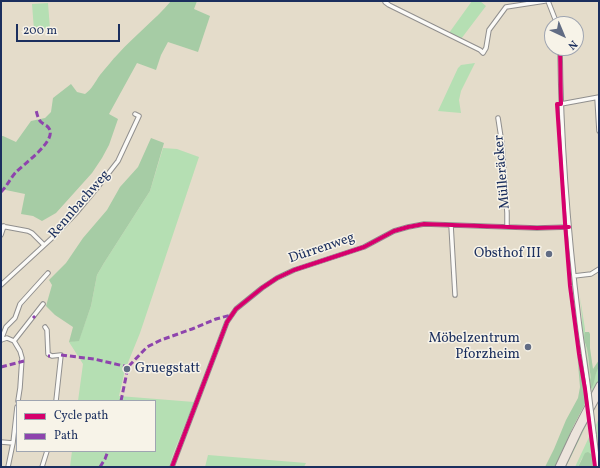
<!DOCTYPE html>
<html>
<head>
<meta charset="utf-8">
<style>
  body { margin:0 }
  #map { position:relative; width:600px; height:468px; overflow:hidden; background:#e4dcca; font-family:Vollkorn,serif }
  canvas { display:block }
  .frame { position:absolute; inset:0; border:2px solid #1b2f5e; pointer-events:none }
  .legend { position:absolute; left:16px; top:400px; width:140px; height:52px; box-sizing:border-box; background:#f7f3e8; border:1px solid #9fa5b1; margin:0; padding:5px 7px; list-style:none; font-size:12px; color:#1b2f5e }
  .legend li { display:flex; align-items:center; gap:8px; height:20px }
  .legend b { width:20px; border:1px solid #9fa5b1 }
  .north { position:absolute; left:544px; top:16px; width:40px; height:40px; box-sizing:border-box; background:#f7f3e8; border:1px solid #9fa5b1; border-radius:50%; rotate:136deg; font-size:11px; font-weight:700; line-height:16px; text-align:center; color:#1b2f5e }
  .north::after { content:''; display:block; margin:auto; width:14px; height:18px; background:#616c84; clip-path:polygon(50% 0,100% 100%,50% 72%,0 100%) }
  .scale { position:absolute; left:16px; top:24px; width:104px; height:18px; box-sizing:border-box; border:2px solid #1b2f5e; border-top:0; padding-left:5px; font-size:12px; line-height:14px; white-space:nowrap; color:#1b2f5e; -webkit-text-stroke:3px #f7f3e8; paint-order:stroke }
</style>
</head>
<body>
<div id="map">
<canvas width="600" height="468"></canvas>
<div class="frame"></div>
<ul class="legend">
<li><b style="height:5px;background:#d6006c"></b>Cycle path</li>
<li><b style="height:5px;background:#8e44ad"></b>Path</li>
</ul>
<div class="north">N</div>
<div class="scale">200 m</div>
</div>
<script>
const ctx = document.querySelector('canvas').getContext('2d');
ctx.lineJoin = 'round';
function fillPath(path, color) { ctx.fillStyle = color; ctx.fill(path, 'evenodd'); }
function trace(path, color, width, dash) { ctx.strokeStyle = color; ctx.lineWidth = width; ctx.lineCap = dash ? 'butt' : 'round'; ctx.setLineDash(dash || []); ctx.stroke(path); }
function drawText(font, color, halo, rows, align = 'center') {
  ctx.font = font + ' Vollkorn,serif'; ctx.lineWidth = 3; ctx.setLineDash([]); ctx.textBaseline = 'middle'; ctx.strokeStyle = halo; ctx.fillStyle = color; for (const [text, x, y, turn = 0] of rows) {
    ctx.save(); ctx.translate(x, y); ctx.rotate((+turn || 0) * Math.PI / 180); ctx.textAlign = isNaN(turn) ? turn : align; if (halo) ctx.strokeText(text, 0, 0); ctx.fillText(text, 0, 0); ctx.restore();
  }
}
fillPath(new Path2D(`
  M472,1H480L486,6L461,39L449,33Z
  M48,3L50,29L34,30L32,4Z
  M475,63L461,91L459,100L461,113L438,111L458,68L461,65Z
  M163,148L177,149L199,157L140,333L125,370L119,396L194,402L173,454L169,467H70L72,451H155V401H78L83,364L69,342L79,340L91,306L97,275L104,263L150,191Z
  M580,297L585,329V344L586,347L589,368L591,379L590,380L589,379L582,333V318Z
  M598,369L599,370V381L592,395C591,387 594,376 598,369Z
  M599,399L566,467H565L580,435Z
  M599,418V462L596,425Z
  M590,435L594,467H592L591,455L582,458L578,467H575Z
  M208,455L306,463L304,467H205Z`), '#b5dfb3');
fillPath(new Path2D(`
  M171,1H197L194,9L210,16L198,52L168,42L161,55L156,70L137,63L109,114L118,119L109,145L102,158L92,173L56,213L42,221L33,216L21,214L25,194L1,189V136H3L16,142L31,121L45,118L51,112L53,98L71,84L77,92L85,94C92,89 95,82 100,75C106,68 112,60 118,54C135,35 155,20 171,1Z
  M151,138L164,143L150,191L104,263L97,275L91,306L79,341L69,342L73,327L55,315L46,306L52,285L49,280L66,263L83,238L107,210L120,187L138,167Z
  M585,332H589L590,334V348L593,369L599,360V370L598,369C594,376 595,384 591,389L590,380L591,378C589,369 589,359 587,349C585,342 583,339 585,332Z
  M577,352L586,402L574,425L555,467H545L554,449L566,420L578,398L580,387Z
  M588,452L592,455V467H578L585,453Z`), '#a6cca5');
const minor = new Path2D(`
  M385,1V2L389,5L480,50L483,53L486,48L489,30L506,7L545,1
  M548,1L557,24
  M560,48C561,138 568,231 579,321C582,345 586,369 589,393
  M597,98L599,131
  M561,104L599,97
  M498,118L502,144L507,213V227
  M451,225L455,295
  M1,226L28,231L32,233L44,245
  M1,235L4,226
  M574,276L591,274L599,269
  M1,285L52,238L77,212L97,188L118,161L139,116L135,114
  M45,327L47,330L48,354L52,356L61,355L56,401
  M1,340L6,327L15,318L20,304L48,273
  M1,340L7,338L14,341L20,351L22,358L20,388L18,401
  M14,341L43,304
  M594,434L598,467
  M1,442L13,443
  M8,467L13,443L17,407
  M42,467L47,451
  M172,467L227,322L236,309L262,288L277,278L294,270L364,247L394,231L408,227L424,224L537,228L569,227`);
const highway = new Path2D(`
  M558,467L573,435L599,385
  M562,467L580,429L599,394`);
trace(minor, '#908f8e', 5.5);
trace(highway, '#908f8e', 7);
trace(minor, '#fbfaf7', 3.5);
trace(highway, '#ece4dc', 5);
const minorBridge = new Path2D(`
  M589,393L594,434`);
trace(minorBridge, '#908f8e', 5.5, []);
trace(minorBridge, '#fbfaf7', 3.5);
trace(new Path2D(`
  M62,1V2
  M1,192C7,186 10,179 16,172C24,164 54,143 50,130C48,125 44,125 41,122C38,119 37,114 36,110
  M33,316L35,318
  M61,355L94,359L128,367
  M48,356H50
  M1,367L24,361
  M121,401L128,367L147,347L161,340L192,329L216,319L231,315
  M100,467L105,459L108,451`), '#8e44ad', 3, [6, 3]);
trace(new Path2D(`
  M560,48L561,104H557L565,223L570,286L579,354L585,389L595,467
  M172,467L227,322L236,309L262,288L277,278L294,270L364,247L394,231L408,227L424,224L537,228L569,227`), '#d6006c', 4);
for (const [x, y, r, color] of [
  [549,254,4,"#616c84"],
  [528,347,4,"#616c84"],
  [127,369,4,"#616c84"]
]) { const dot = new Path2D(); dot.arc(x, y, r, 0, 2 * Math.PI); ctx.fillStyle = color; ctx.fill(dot); trace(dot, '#f7f3e8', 1.5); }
drawText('14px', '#1b2f5e', '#f7f3e8', [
  ["Mülleräcker",503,172,-95],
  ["Rennbachweg",80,205,-49],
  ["Dürrenweg",322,249,-19]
]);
drawText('14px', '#1b2f5e', '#f7f3e8', [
  ["Obsthof III",541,254],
  ["Möbelzentrum",520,339],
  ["Pforzheim",520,355],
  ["Gruegstatt",135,369,"left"]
], 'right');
</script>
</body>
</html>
